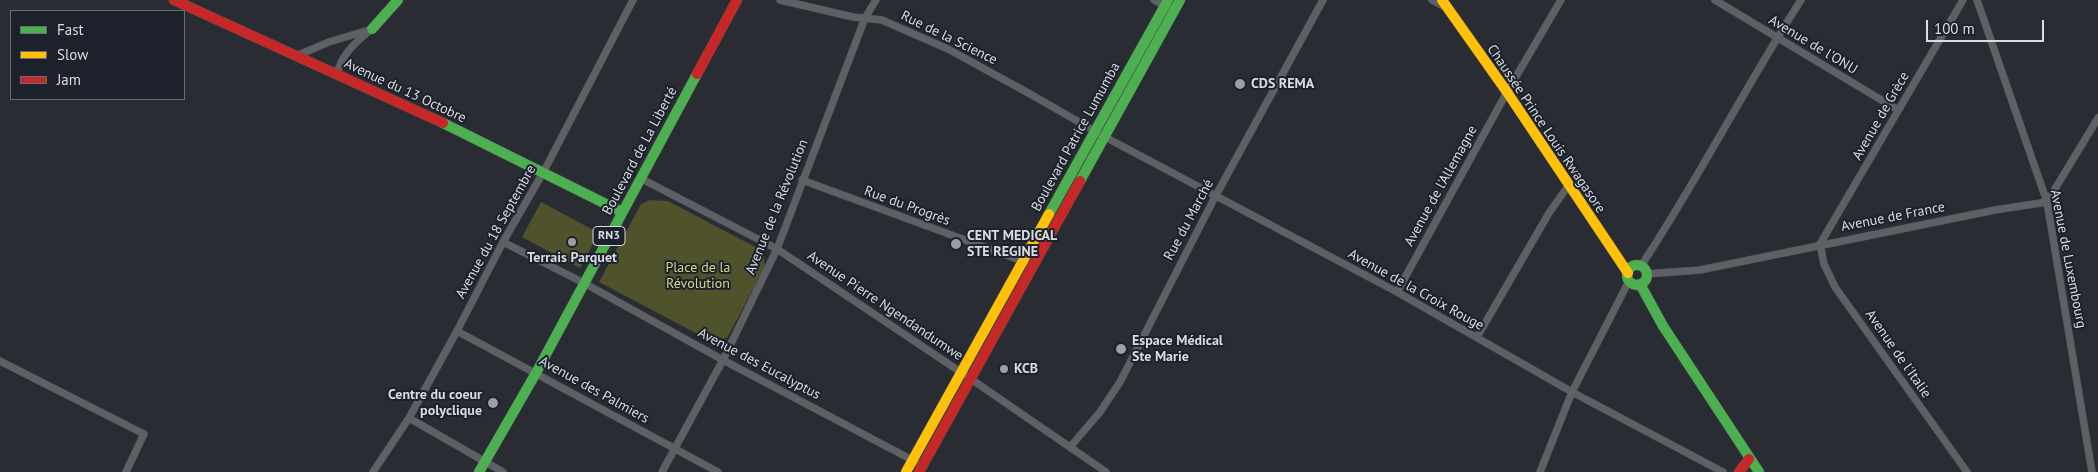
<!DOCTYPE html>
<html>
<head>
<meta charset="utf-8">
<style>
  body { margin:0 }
  #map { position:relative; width:2098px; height:472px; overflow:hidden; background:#292c32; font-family:"PT Sans",sans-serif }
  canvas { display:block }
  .legend { position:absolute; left:10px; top:10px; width:175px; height:90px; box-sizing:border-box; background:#1c212c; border:1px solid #676c75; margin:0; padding:6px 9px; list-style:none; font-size:15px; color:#d8dce3 }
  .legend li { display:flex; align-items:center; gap:10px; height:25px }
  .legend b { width:25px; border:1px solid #676c75 }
  .scale { position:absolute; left:1926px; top:20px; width:118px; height:22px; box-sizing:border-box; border:2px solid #d8dce3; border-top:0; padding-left:6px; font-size:15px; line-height:18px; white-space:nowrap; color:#d8dce3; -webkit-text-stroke:4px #1c212c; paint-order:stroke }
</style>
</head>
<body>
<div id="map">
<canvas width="2098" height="472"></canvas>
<ul class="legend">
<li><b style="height:6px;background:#4caf50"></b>Fast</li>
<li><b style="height:6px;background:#ffc107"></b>Slow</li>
<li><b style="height:6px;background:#c62828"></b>Jam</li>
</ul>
<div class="scale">100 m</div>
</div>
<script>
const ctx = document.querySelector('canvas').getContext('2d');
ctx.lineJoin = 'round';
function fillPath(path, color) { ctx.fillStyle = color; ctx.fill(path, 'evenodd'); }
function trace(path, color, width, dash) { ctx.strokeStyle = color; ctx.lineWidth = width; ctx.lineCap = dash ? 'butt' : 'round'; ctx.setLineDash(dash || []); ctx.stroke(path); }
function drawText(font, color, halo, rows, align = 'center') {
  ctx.font = font + ' "PT Sans",sans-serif'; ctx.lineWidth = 4; ctx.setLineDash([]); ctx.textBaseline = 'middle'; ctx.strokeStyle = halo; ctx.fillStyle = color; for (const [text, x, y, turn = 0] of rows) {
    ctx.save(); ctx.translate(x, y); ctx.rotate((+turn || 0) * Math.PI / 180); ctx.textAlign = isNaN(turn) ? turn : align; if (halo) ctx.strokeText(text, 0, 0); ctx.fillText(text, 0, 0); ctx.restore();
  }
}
fillPath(new Path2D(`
  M650,200L668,201L763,251L765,267L727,338L709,340L599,282L641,204Z
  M541,202L599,233L580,268L522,237Z`), '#50522c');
const street = new Path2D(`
  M780,0L853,17L882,20L948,49L1032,95L1105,137L1397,292L1572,392L1723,472
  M1154,0L1167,7
  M1432,0L1445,7
  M1715,0L1898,110
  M1977,0L2047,202L2092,472
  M296,56L329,42L372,29
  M337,74C342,54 354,44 369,31
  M640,178L777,249L971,379L1106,472
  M802,180L1025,262
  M503,242L584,283L723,360L916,462
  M1820,244L1963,0
  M1820,244L1824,264L1835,287L1967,472
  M1641,266C1698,180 1745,87 1801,0
  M1646,274L1700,270L1995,210L2047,202L2098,118
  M1397,292L1507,92L1561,0
  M457,331L718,472
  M1477,337L1549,213L1568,186
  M0,361L144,434L126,472
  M409,418L503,472
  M1071,446L1100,412L1120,382L1215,197L1323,0
  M373,472L409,418L457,331L503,242L544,171L633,0
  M662,472L723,360L777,249L865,18L876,0
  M1540,472L1572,392L1629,281`);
const fast = new Path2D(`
  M372,29L398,0
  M443,123L622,212
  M1080,181L1180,0
  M1049,214L1168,0
  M1627 275a10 10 0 1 1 20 0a10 10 0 1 1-20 0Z
  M1640,284L1663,326L1759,472
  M479,472L536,373L697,74`);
const slow = new Path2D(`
  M1442,0L1507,92L1628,273
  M906,472L1049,214`);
const jam = new Path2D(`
  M174,0L443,123
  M697,74L737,0
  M919,472L1080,181
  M1739,472L1749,459`);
trace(street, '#46494e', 8);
trace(fast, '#46494e', 11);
trace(slow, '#46494e', 11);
trace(jam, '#46494e', 11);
trace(street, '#5d6065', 7);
trace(fast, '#4caf50', 10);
trace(slow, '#ffc107', 10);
trace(jam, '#c62828', 10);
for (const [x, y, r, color] of [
  [1240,84,6,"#9b9ea5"],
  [572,242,5,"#9b9ea5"],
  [956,244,6,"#9b9ea5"],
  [1121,349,6,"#9b9ea5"],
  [1004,369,5,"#9b9ea5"],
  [493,403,6,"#9b9ea5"]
]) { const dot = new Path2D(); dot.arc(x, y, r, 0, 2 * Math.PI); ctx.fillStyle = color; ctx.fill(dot); trace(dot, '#1c212c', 2); }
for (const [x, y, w] of [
  [609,236,32]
]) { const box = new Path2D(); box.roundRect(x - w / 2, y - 9.5, w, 19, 4); ctx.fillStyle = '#1c212c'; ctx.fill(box); trace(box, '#d8dce3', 1); }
drawText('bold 12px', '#d8dce3', null, [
  ["RN3",609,236]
]);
drawText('14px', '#d8dce3', '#1c212c', [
  ["Rue de la Science",949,38,26],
  ["Avenue de l'ONU",1813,45,31],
  ["Avenue du 13 Octobre",405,91,25],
  ["Avenue de Grèce",1881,116,-60],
  ["Chaussée Prince Louis Rwagasore",1546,129,56],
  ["Boulevard Patrice Lumumba",1076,137,-61],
  ["Boulevard de La Liberté",640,151,-62],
  ["Avenue de l'Allemagne",1441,186,-61],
  ["Rue du Progrès",907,206,20],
  ["Avenue de la Révolution",777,207,-68],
  ["Avenue de France",1893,217,-11],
  ["Rue du Marché",1189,220,-62],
  ["Avenue du 18 Septembre",496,232,-61],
  ["Avenue de Luxembourg",2068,259,79],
  ["Avenue de la Croix Rouge",1416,290,29],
  ["Avenue Pierre Ngendandumwe",885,306,34],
  ["Avenue de l'Italie",1898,354,55],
  ["Avenue des Eucalyptus",759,364,28],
  ["Avenue des Palmiers",594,390,29]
]);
drawText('bold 14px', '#d8dce3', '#1c212c', [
  ["CDS REMA",1251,84],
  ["CENT MEDICAL",967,236],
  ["STE REGINE",967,252],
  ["Terrais Parquet",572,258,"center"],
  ["Espace Médical",1132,341],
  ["Ste Marie",1132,357],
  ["KCB",1014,369],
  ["Centre du coeur",482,395,"right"],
  ["polyclique",482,411,"right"]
], 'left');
drawText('14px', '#d2d680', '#1c212c', [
  ["Place de la",698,268],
  ["Révolution",698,284]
]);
</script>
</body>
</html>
